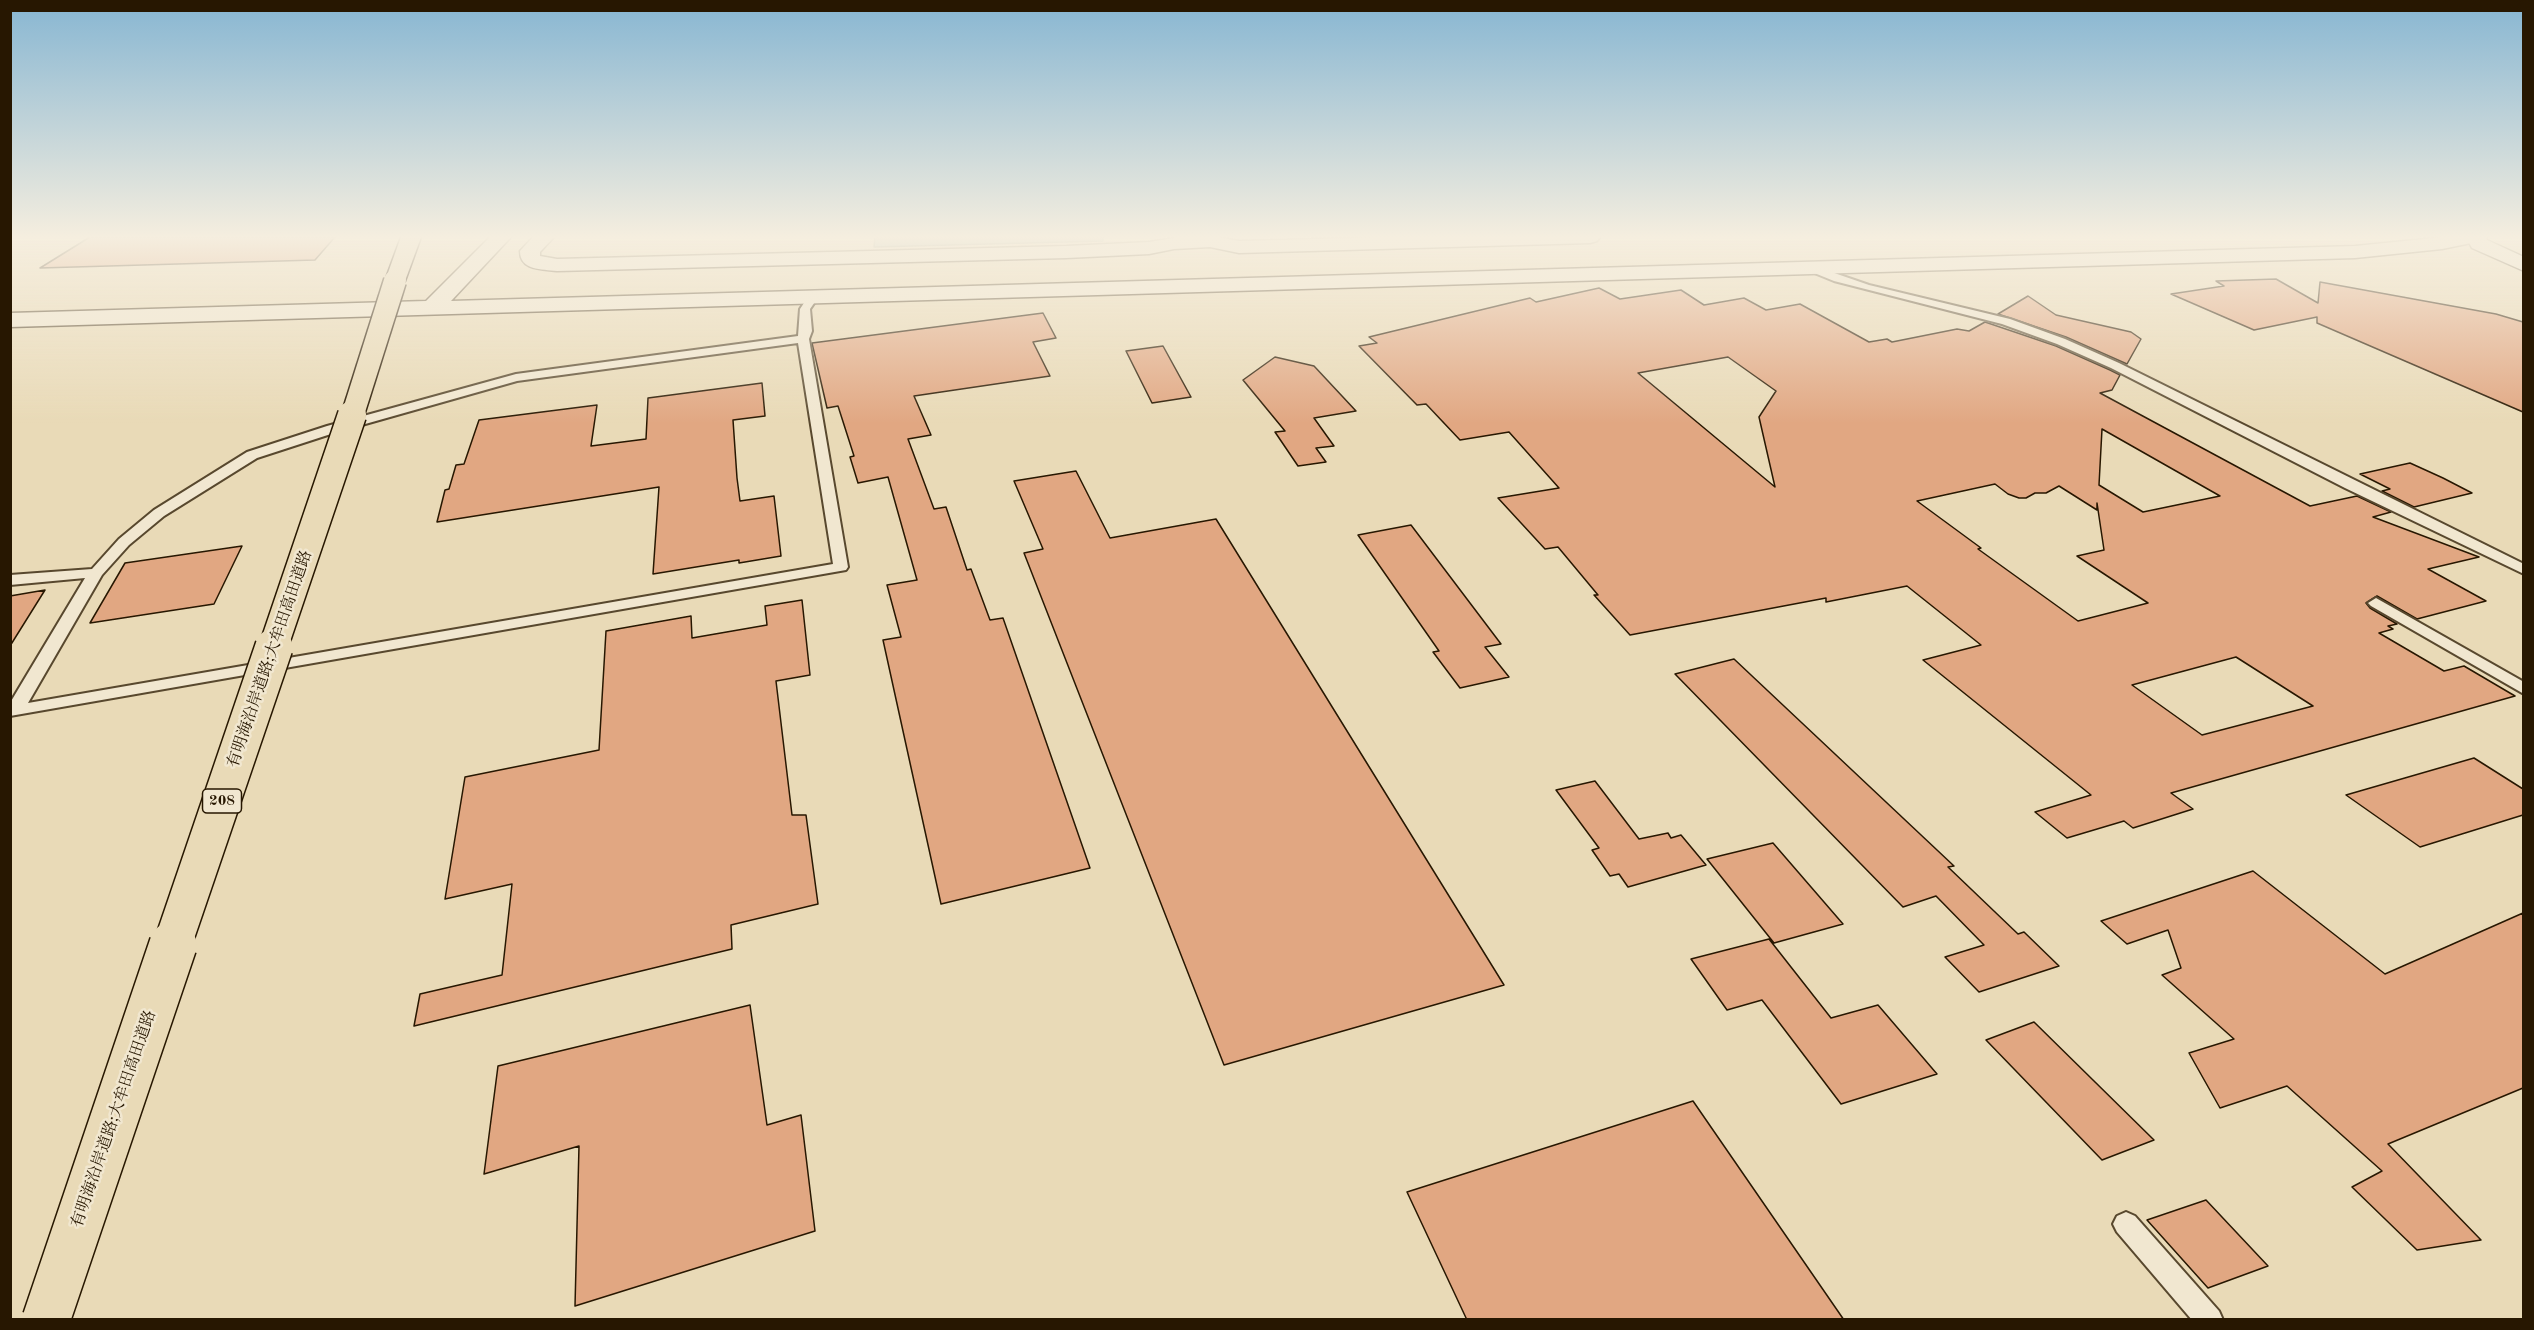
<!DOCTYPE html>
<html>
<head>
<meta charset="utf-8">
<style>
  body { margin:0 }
  #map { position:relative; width:2534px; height:1330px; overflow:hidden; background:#e9dab7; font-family:"Old Standard TT",serif }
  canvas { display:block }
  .frame { position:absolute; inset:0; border:12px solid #271701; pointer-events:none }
</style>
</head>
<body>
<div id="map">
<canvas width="2534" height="1330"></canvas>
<div class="frame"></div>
</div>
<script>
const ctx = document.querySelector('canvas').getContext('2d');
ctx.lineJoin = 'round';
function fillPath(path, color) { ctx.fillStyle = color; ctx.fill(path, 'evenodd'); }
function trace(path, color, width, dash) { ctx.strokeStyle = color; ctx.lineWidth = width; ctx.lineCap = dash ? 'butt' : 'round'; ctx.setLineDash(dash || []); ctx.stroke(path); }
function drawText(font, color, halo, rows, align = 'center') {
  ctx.font = font + ' "Old Standard TT","Noto Serif JP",serif'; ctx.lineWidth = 5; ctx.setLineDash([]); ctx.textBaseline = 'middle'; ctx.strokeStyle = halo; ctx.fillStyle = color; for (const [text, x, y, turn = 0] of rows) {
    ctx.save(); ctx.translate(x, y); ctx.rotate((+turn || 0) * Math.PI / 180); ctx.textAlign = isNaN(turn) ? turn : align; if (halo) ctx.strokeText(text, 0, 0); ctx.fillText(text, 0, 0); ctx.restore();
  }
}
const water = new Path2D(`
  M875,237H1103V241L874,247Z`);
fillPath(water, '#97bab2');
trace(water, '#6a796b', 1.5);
const building = new Path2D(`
  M90,237H335L315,260L40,268Z
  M2276,279L2318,303L2320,282L2496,314L2523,322V412L2317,323V317L2254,330L2171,294L2224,286L2216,281Z
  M1599,288L1620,299L1681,290L1704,305L1744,298L1766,310L1800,304L1869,342L1887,339L1892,342L1957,329L1969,331L1985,322L2056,346L2110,370L2120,375L2112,390L2100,393L2310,506L2357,496L2391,512L2373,517L2479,557L2428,569L2486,601L2417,619L2377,596L2366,603L2370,608L2397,624L2388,626L2393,629L2379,633L2444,671L2464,666L2515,696L2171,793L2193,809L2133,828L2124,821L2067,838L2035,812L2091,795L1923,660L1981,645L1907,586L1826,602V598L1630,635L1594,595H1598L1558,547L1545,549L1498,498L1559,488L1509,432L1460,440L1426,404L1417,405L1359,346L1377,343L1369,337L1530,298L1536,302ZM1728,357L1776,391L1759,417L1775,487L1638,373ZM2102,429L2220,496L2143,512L2099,485ZM1995,484L2008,494L2019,498H2026L2035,493H2046L2059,486L2097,510V503L2104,550L2077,556L2148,603L2078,621L1978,549L1981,548L1917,501ZM2236,657L2313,706L2202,735L2132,685Z
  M2028,296L2056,315L2131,332L2141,339L2127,364L2066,337L1998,314Z
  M1043,313L1056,338L1033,342L1050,376L914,396L931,435L908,439L934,509L946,507L967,570L971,569L990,620L1003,618L1090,868L941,904L883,640L901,637L887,585L917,580L888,477L858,483L850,457L854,456L838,406L827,408L812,343Z
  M1163,346L1191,397L1152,403L1126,351Z
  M1275,357L1314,366L1356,411L1314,418L1334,446L1316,448L1326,462L1298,466L1275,432L1285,431L1243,380Z
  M762,383L765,416L733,420L737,478L740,501L774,496L781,556L739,563V560L653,574L659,487L437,522L445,490L449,489L456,465L464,464L479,420L597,405L591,446L646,439L648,398Z
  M2410,463L2443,478L2472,493L2414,507L2382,491L2390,489L2360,474Z
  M1076,471L1110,538L1216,519L1504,985L1224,1065L1024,553L1043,549L1014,481Z
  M1411,525L1501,644L1485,647L1509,677L1460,688L1433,652L1439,651L1358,535Z
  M242,546L214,604L90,623L125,563Z
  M45,590L10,646V596Z
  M802,600L810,675L776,681L792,815H806L818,904L731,925L732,949L414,1026L420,994L502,975L512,884L445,899L465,777L599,750L606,631L691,616L692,638L767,625L765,606Z
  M1734,659L1954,866L1948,867L2018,934L2024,932L2059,966L1979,992L1945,957L1984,945L1936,896L1903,907L1675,674Z
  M2474,758L2523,789V815L2420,847L2346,795Z
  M1595,781L1639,839L1668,833L1671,838L1681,835L1706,865L1628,887L1619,874L1610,876L1592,850L1599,848L1556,790Z
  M1773,843L1843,924L1774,943L1707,859Z
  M2253,871L2385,974L2523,913V1088L2388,1144L2481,1240L2417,1250L2352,1187L2382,1171L2287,1086L2220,1108L2189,1053L2234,1039L2162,975L2181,968L2168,930L2127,944L2101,921Z
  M1769,939L1831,1018L1878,1005L1937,1074L1841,1104L1762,1000L1727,1010L1691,959Z
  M750,1005L767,1125L801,1115L815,1231L575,1306L579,1146L484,1174L498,1066Z
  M2034,1022L2154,1140L2102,1160L1986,1040Z
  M1693,1101L1844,1320H1467L1407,1192Z
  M2206,1200L2268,1266L2208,1288L2147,1220Z`);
fillPath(building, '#e1a782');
trace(building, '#271701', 1.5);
const service = new Path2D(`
  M1811,265L1869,285L2010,319L2065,339L2119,363L2524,564V574L2345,488L2111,368L2057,344L2002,324L1834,281L1807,270L1806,268Z
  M814,293L819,296L810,309L812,331L809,339L848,567L846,570L10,716V703L85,578L10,585V575L92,569L119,539L154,510L247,452L327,426L516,374L798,336L800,309L810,294ZM798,343L833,564L28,703L102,575L129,545L164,516L257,458L337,432L517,381Z
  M2376,598L2524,682V694L2371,606L2368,603Z
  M2126,1212L2135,1216L2219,1311L2223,1320H2192L2117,1232L2113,1224L2117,1216Z`);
const minor = new Path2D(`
  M533,237H554L540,252V256L557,259L1066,246L1149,242L1180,237H1218L1239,241L1391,237H1600L1597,241L1590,243L1239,253L1210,247L1174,249L1149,254L1066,258L557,271C542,269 520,271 520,251Z
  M2466,237H2486L2487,240L2524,257V271L2472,248Z`);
const tertiary = new Path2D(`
  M490,237H511L451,301L2355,246L2444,237H2484L2481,241L2442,249L2355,258L10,327V313L426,301Z`);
const motorway = new Path2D(`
  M401,237H421L405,281L402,285L395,287L388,285L385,281Z`);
trace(service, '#58482e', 4);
trace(minor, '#58482e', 3);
trace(tertiary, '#58482e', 3);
trace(motorway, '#271701', 3);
fillPath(service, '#f1e7d0');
fillPath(minor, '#f1e7d0');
fillPath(tertiary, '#f1e7d0');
fillPath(motorway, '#e9dab7');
const motorwayBridgeFar3 = new Path2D(`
  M352,417L395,281`);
const motorwayBridgeFar2 = new Path2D(`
  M273,648L352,415`);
const motorwayBridgeFar1 = new Path2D(`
  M172,946L274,647`);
const motorwayBridge = new Path2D(`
  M46,1320L173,945`);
trace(motorwayBridgeFar3, '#271701', 25, []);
trace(motorwayBridgeFar2, '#271701', 31, []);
trace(motorwayBridgeFar1, '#271701', 40, []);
trace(motorwayBridge, '#271701', 50, []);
trace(motorwayBridgeFar3, '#e9dab7', 22);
trace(motorwayBridgeFar2, '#e9dab7', 28);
trace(motorwayBridgeFar1, '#e9dab7', 37);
trace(motorwayBridge, '#e9dab7', 47);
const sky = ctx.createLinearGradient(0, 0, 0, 423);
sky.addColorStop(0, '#87b6d2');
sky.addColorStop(0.56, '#f5eedf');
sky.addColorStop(1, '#f5eedf00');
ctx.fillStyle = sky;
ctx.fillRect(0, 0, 2534, 423);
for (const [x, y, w] of [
  [222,801,39]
]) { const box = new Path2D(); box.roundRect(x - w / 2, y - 12, w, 24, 4.5); ctx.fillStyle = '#f1e7d0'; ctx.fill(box); trace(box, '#271701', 1.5); }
drawText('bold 15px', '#271701', null, [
  ["208",222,801]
]);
drawText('16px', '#271701', '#f1e7d0', [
  ["有明海沿岸道路;大牟田高田道路",270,659,-71],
  ["有明海沿岸道路;大牟田高田道路",114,1119,-71]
]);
</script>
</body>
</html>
